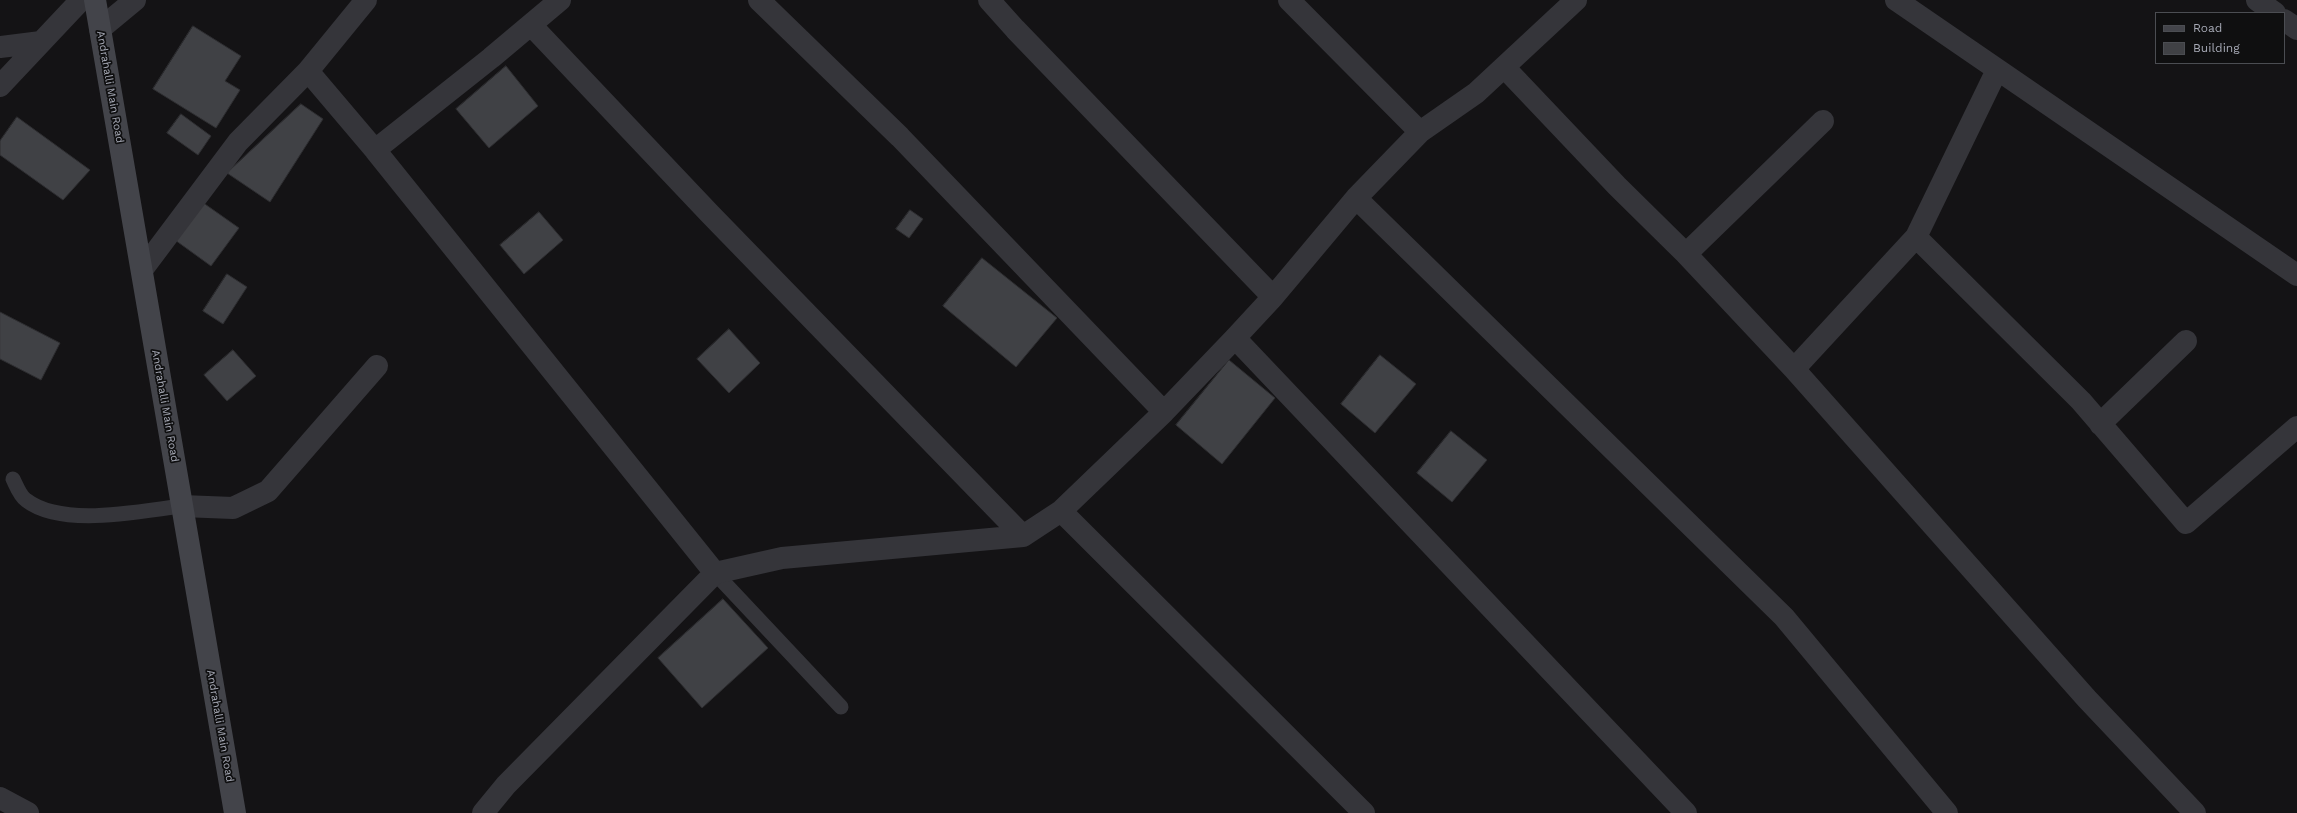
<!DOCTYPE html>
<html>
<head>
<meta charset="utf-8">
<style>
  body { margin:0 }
  #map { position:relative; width:2297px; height:813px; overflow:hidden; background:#141315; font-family:"Work Sans",sans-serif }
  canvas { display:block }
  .legend { position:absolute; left:2155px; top:12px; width:130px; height:52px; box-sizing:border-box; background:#0f0f10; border:1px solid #4b4d52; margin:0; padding:5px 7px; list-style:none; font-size:12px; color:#a6a9b5 }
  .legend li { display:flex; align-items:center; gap:8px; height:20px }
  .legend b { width:20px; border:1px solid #4b4d52 }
</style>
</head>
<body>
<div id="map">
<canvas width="2297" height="813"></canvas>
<ul class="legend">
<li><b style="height:5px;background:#43444a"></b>Road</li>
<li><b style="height:11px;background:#404145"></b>Building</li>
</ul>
</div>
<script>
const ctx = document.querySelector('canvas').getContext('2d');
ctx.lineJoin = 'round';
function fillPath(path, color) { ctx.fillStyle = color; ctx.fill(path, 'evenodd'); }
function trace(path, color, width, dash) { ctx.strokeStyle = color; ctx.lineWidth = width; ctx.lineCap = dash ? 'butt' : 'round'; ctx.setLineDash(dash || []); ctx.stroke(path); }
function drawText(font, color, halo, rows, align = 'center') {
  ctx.font = font + ' "Work Sans",sans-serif'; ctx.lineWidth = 3.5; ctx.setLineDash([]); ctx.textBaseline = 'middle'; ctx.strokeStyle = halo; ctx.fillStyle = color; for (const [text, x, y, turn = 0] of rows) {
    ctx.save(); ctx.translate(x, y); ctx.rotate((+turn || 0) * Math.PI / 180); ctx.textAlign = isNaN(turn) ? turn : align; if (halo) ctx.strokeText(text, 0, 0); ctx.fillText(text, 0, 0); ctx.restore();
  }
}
const building = new Path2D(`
  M193,26L241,56L225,81L240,90L216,128L153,89Z
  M506,66L538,106L489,148L456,109Z
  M301,104L323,119L270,202L227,173Z
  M181,114L211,136L198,155L167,133Z
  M17,117L90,170L63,200L0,155V141Z
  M202,202L239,228L211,266L175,240Z
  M910,210L923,219L909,238L896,229Z
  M539,212L563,240L524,274L500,245Z
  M982,258L1057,318L1016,367L943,306Z
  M227,274L247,287L223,324L203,311Z
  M0,312L60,343L41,380L0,359Z
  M729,329L760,363L729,393L697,359Z
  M233,350L256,376L227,401L204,375Z
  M1380,355L1416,384L1375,433L1341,404Z
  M1229,360L1275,398L1222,464L1176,425Z
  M1451,431L1487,460L1452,502L1417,473Z
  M723,599L768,648L702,708L658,658Z`);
fillPath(building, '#404145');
trace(building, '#2e2e31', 1);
trace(new Path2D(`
  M13,479C16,485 20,496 26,500C62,528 140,511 182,506
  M715,573L841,707`), '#35353a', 15);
trace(new Path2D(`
  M759,0L900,137L1164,412
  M989,0L1015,29L1273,297
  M1289,0L1420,132
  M1896,0L2297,275
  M2257,0L2275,13
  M2284,20L2297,29
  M531,25L710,214L1023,536
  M100,29L135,0
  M0,47L41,42
  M1504,67L1617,186L1686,254L1794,369L2087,699L2195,813
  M308,71L375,150L715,573
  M0,86L81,0
  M375,150L491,58L560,0
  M1356,198L1784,617L1947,813
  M1916,237L2081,401L2186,523L2297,427
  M1686,254L1823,121
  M142,270L238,142L308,71L366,0
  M1235,338L1686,813
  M1794,369L1916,237L1997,70
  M2100,424L2186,341
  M182,506L233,508L268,491L377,366
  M1061,511L1364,813
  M0,798L28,813
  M483,813L506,785L715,573L782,558L1023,536L1061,511L1164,412L1235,338L1273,297L1356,198L1420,132L1476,93L1576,0`), '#35353a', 22);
trace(new Path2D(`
  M95,0L235,813`), '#43444a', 22);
drawText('11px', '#a6a9b5', '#0f0f10', [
  ["Andrahalli Main Road",110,87,80],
  ["Andrahalli Main Road",165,406,80],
  ["Andrahalli Main Road",220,726,80]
]);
</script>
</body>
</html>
